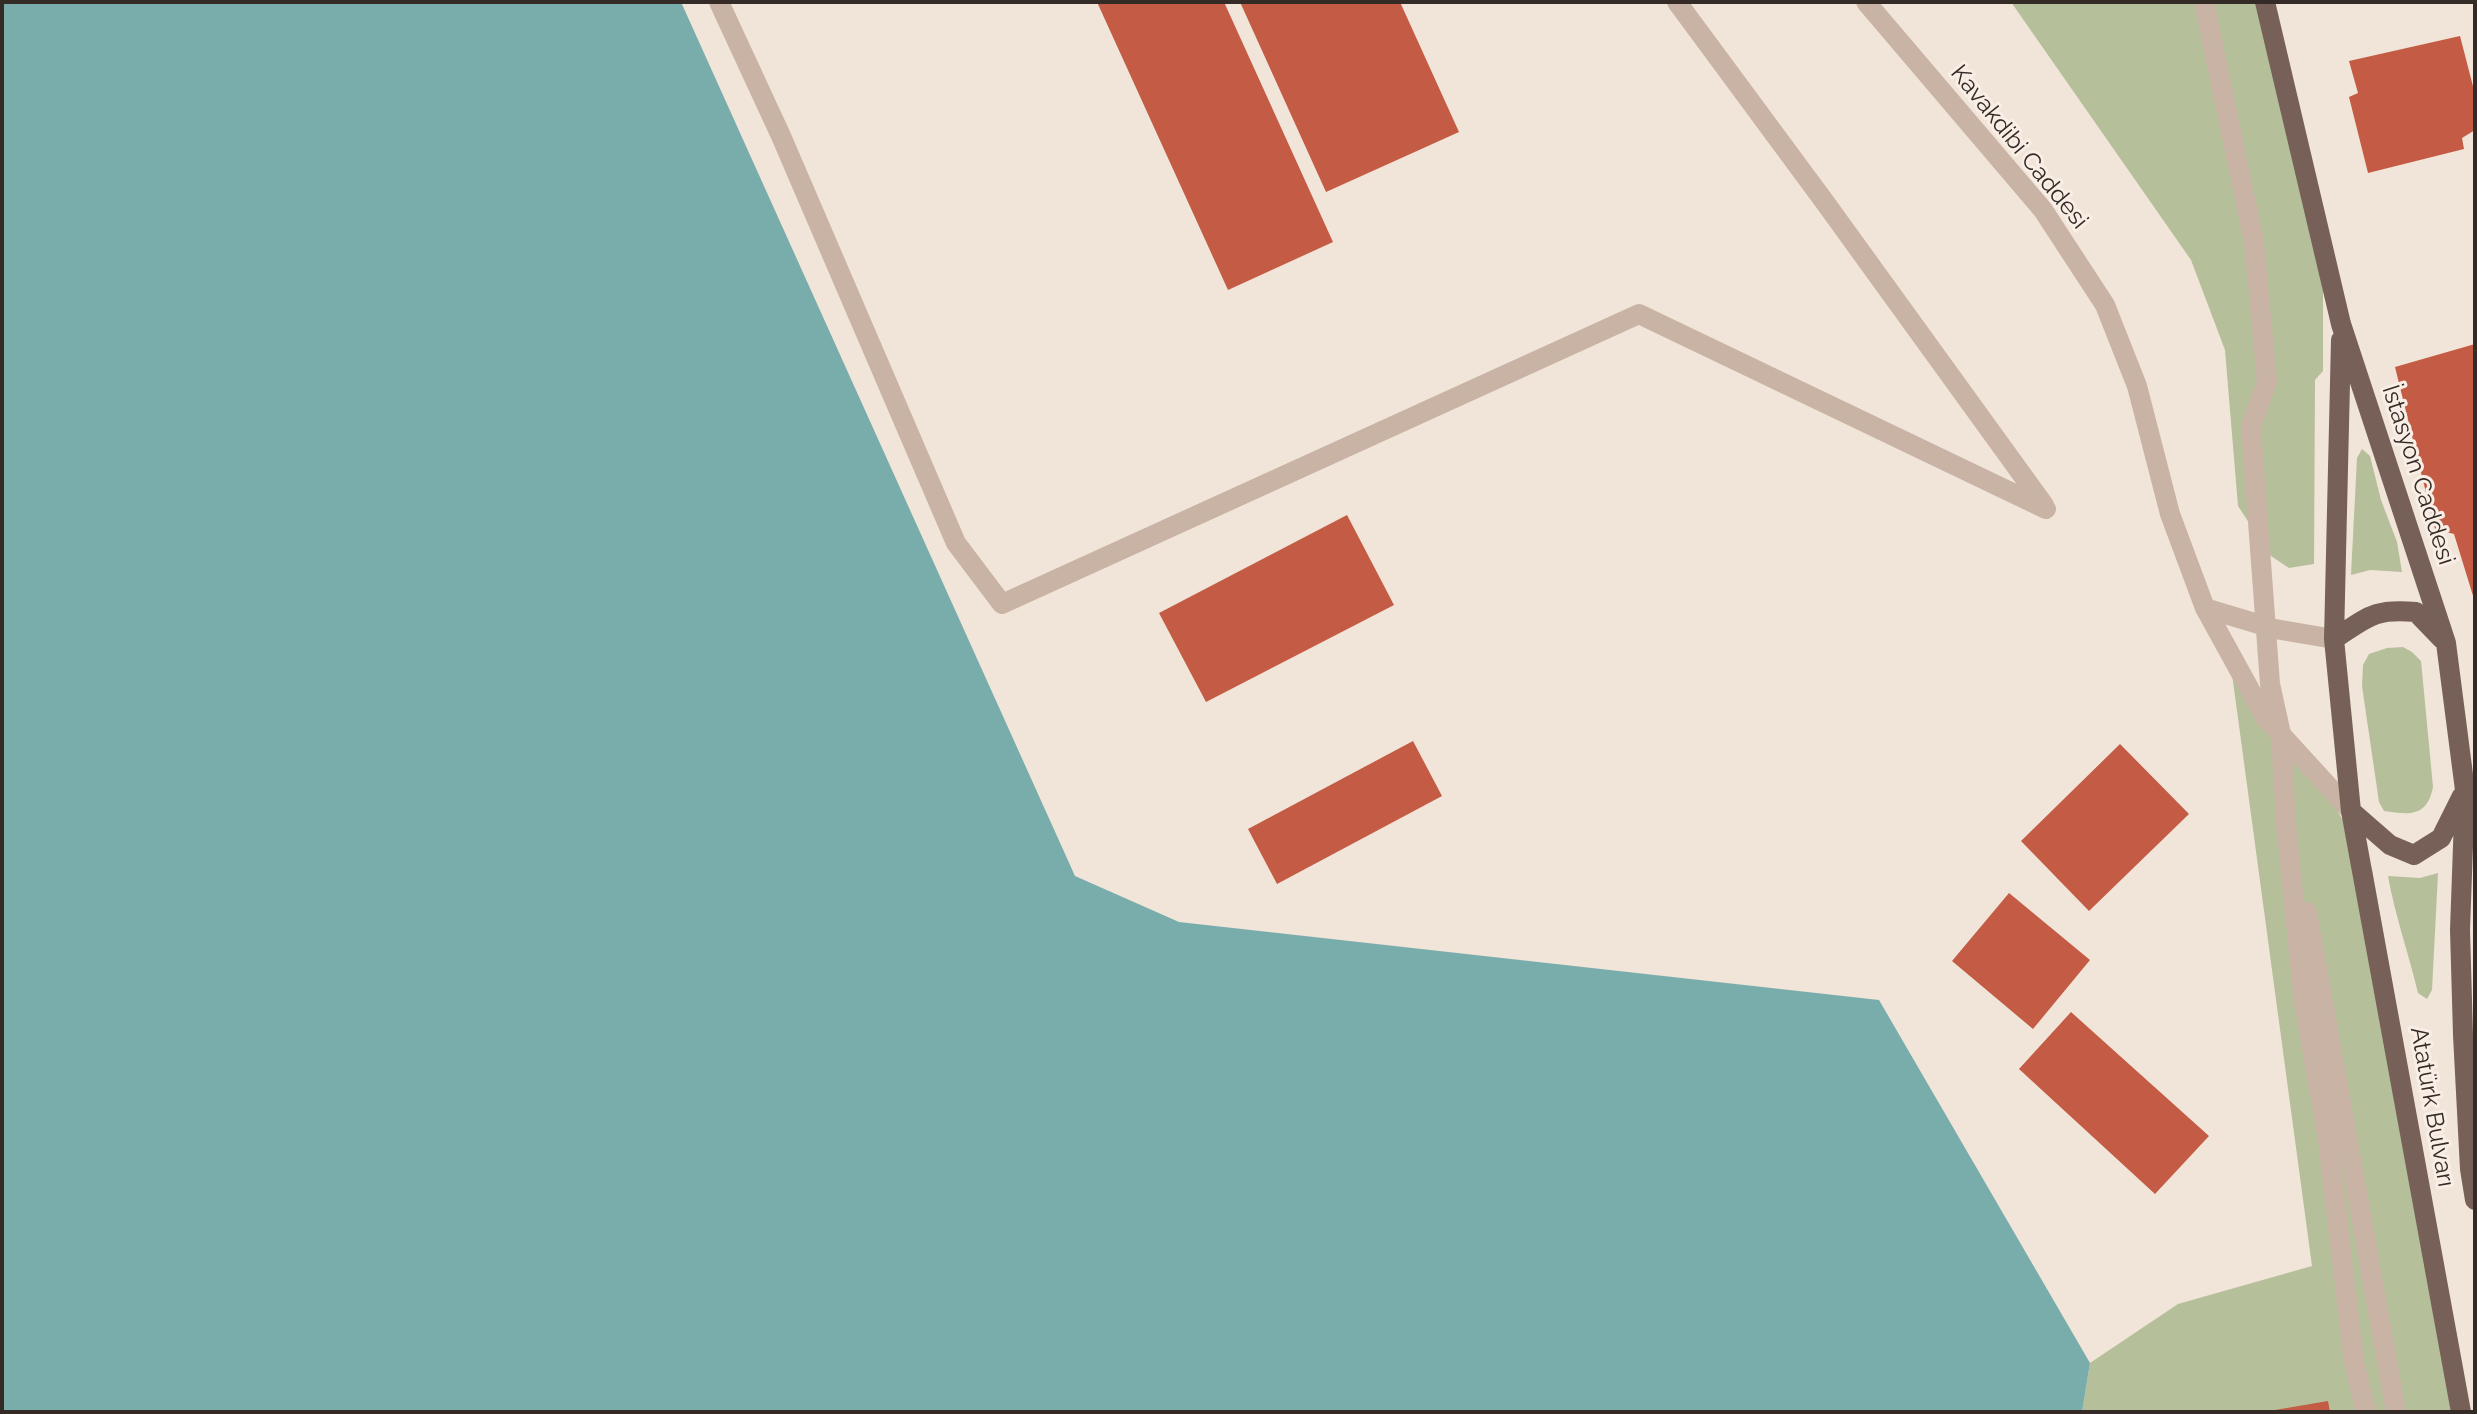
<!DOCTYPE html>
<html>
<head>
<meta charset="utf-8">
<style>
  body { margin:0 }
  #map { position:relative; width:2477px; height:1414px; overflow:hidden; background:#f1e4d9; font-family:Raleway,sans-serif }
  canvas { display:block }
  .frame { position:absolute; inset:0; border:4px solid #342a26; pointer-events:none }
</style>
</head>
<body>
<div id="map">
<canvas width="2477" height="1414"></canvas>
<div class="frame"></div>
</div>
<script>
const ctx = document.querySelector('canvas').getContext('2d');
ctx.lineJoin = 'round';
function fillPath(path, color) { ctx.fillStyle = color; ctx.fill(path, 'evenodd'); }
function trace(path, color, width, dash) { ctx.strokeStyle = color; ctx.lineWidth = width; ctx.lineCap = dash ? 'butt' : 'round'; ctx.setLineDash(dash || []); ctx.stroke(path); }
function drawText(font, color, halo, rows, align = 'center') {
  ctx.font = font + ' Raleway,sans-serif'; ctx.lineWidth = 6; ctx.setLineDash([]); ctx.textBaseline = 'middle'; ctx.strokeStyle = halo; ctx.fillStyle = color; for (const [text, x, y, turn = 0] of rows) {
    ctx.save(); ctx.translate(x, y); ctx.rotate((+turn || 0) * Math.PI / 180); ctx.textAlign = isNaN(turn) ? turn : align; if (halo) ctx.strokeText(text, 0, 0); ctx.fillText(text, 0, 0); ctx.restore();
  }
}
fillPath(new Path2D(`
  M2011,2H2268L2301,157L2323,290V371L2315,380L2314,564L2289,568L2271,556L2238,506L2225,350L2191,260Z
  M2362,449L2370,456L2381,500L2397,542L2402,572L2370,570L2351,575L2357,458Z
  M2403,647L2412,652L2421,661L2433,787C2427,817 2410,815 2384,811L2379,802L2362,686L2363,665L2369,654L2387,648Z
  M2230,659L2309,763L2372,869L2468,1412H2082L2090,1363L2178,1304L2312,1266Z
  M2438,873L2432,990L2427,999L2418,993C2409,954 2395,916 2388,876L2420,878Z`), '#b5bf99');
fillPath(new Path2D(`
  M2,2H681L1075,876L1179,922L1879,1000L2090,1363L2082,1412H2Z`), '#78adac');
fillPath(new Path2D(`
  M1097,2H1224L1333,242L1228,290Z
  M1240,2H1400L1459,132L1326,192Z
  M2460,36L2475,94V130L2462,138L2464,149L2368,173L2349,97L2358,93L2349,61Z
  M2475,344V599H2474L2454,534L2435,529L2395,367Z
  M1347,515L1394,605L1206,702L1159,613Z
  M1413,741L1442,796L1277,884L1248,829Z
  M2120,744L2189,814L2089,911L2021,841Z
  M2009,893L2090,960L2033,1029L1952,961Z
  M2071,1012L2209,1136L2155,1194L2019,1069Z
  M2328,1401L2330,1412H2275V1410Z`), '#c45b44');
trace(new Path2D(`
  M719,2L781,136L956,543L1002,604L1639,314L2046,509
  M1677,2L1824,201L2044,505
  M1866,2L2043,210L2105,305L2137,386L2170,514L2205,608L2265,717L2351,811
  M2204,2L2254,242L2267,381L2251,427L2270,684L2281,734L2286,824L2304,1002L2328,1140L2354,1362L2366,1412
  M2205,608L2275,629L2334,639
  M2307,912L2396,1412`), '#c8b3a5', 20);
trace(new Path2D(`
  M2265,2L2341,324L2446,643L2465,790L2460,930L2463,1035L2470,1169L2475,1200
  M2341,340L2334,639L2351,811L2461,1412
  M2334,639C2368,617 2374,608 2416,612L2442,639
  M2351,811L2390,845L2414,855L2441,838L2462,796`), '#766057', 20);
drawText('24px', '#342a26', '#f9eee5', [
  ["Kavakdibi Caddesi",2019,147,51],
  ["İstasyon Caddesi",2418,475,72],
  ["Atatürk Bulvarı",2432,1107,80]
]);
</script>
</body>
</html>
